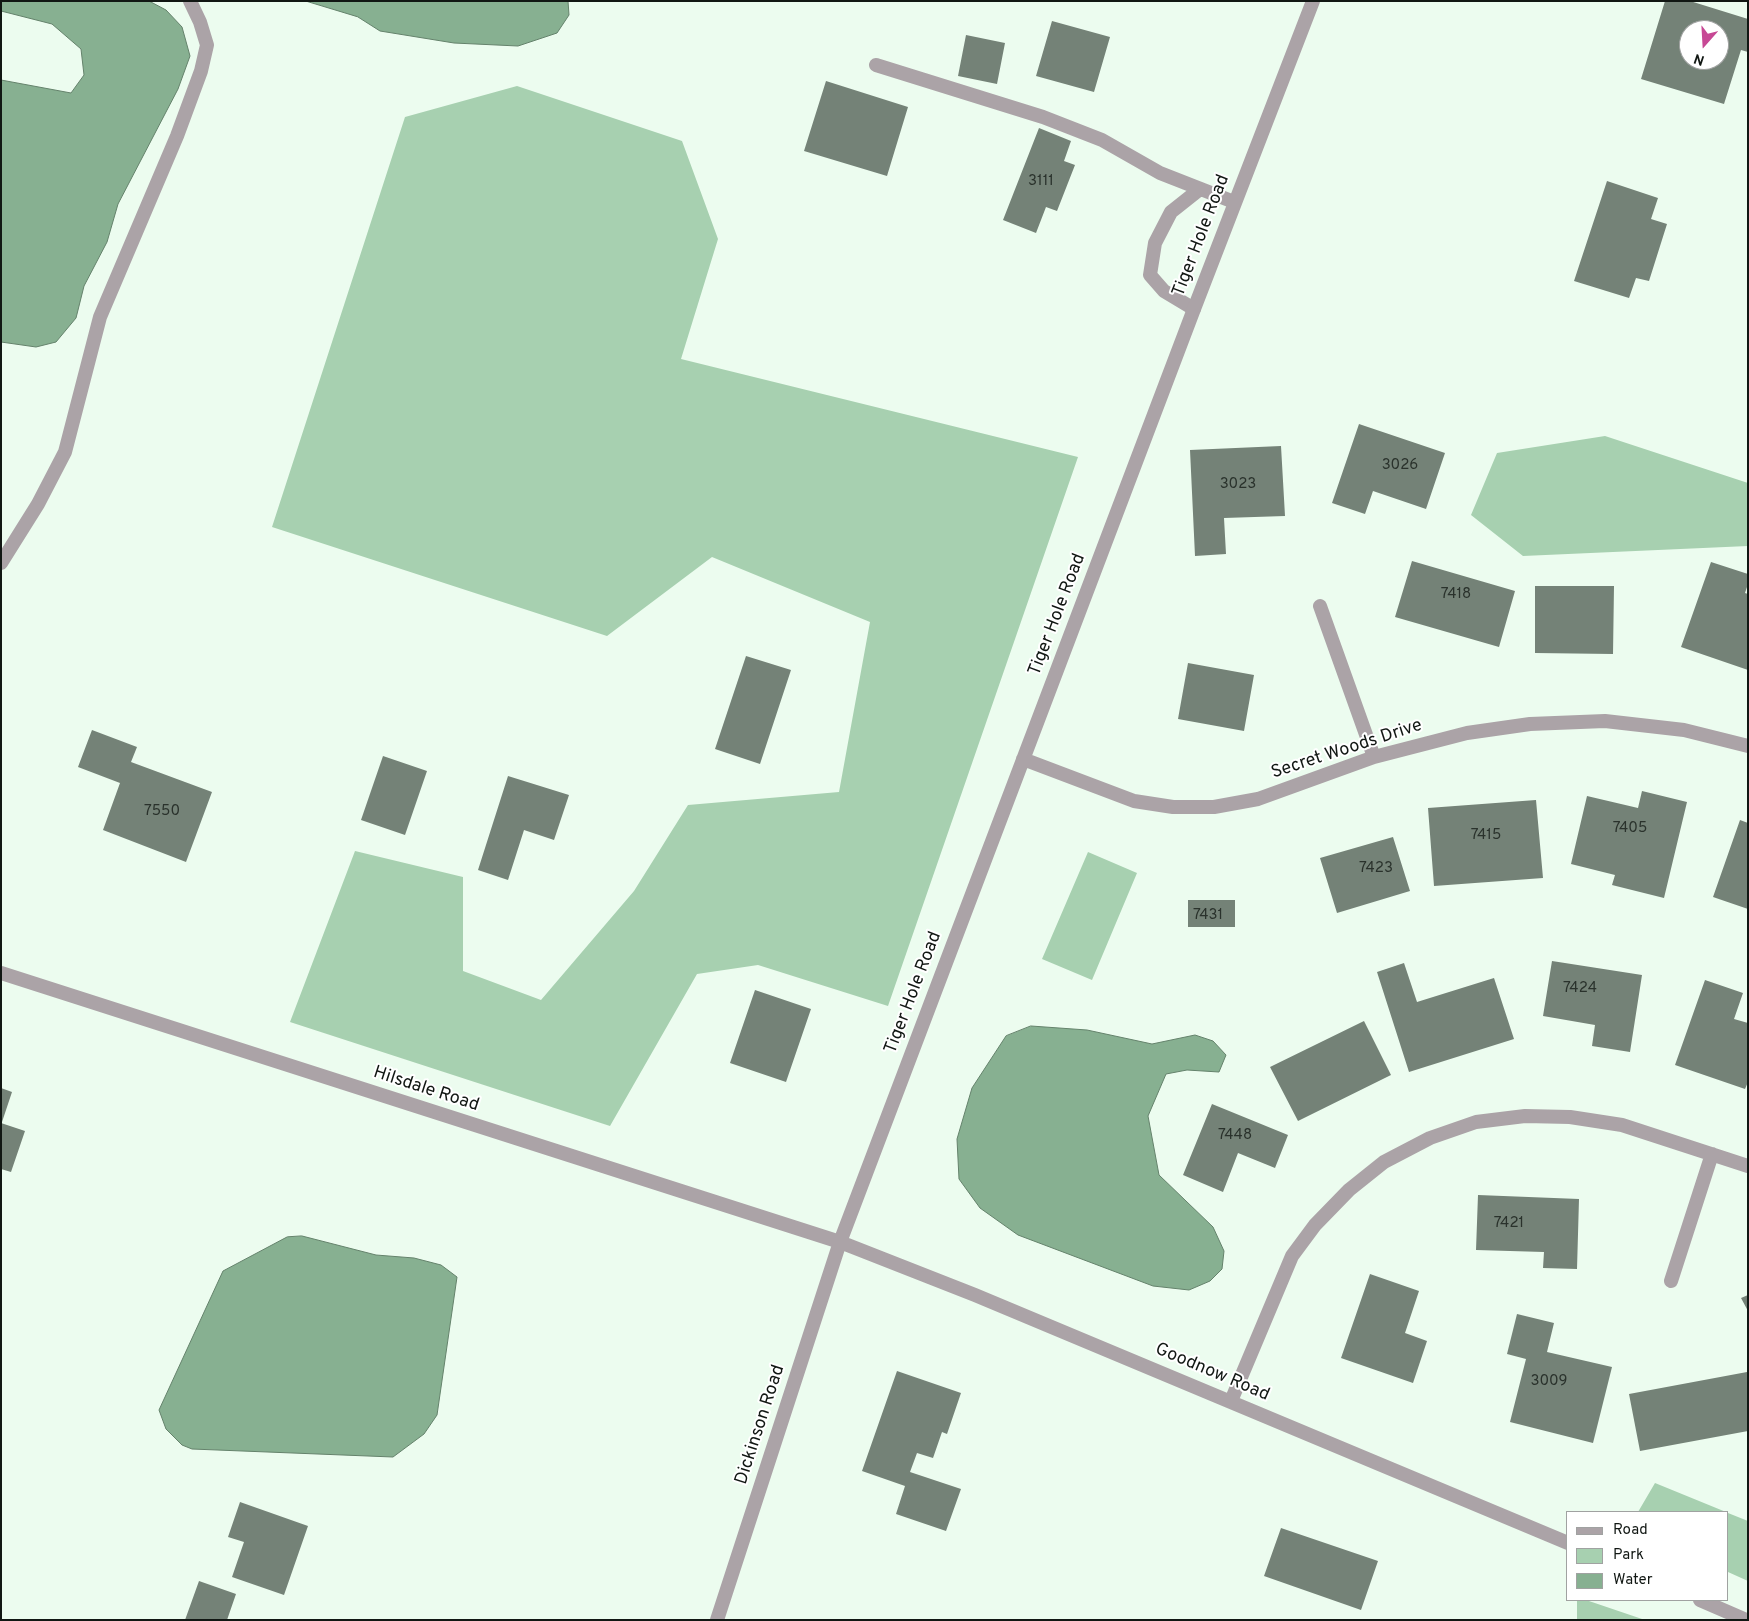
<!DOCTYPE html>
<html>
<head>
<meta charset="utf-8">
<style>
  body { margin:0 }
  #map { position:relative; width:1749px; height:1621px; overflow:hidden; background:#ecfcef; font-family:Overpass,sans-serif }
  canvas { display:block }
  .frame { position:absolute; inset:0; border:2px solid #111713; pointer-events:none }
  .legend { position:absolute; left:1566px; top:1511px; width:162px; height:90px; box-sizing:border-box; background:#fff; border:1px solid #a0a2a1; margin:0; padding:6px 9px; list-style:none; font-size:15px; color:#111713 }
  .legend li { display:flex; align-items:center; gap:10px; height:25px }
  .legend b { width:25px; border:1px solid #a0a2a1 }
  .north { position:absolute; left:1679px; top:20px; width:50px; height:50px; box-sizing:border-box; background:#fff; border:1px solid #a0a2a1; border-radius:50%; rotate:199deg; font-size:14px; font-weight:700; line-height:20px; text-align:center; color:#111713 }
  .north::after { content:''; display:block; margin:auto; width:18px; height:22px; background:#c74895; clip-path:polygon(50% 0,100% 100%,50% 72%,0 100%) }
</style>
</head>
<body>
<div id="map">
<canvas width="1749" height="1621"></canvas>
<div class="frame"></div>
<ul class="legend">
<li><b style="height:6px;background:#aba3a7"></b>Road</li>
<li><b style="height:14px;background:#a7d0b0"></b>Park</li>
<li><b style="height:14px;background:#87b091"></b>Water</li>
</ul>
<div class="north">N</div>
</div>
<script>
const ctx = document.querySelector('canvas').getContext('2d');
ctx.lineJoin = 'round';
function fillPath(path, color) { ctx.fillStyle = color; ctx.fill(path, 'evenodd'); }
function trace(path, color, width, dash) { ctx.strokeStyle = color; ctx.lineWidth = width; ctx.lineCap = dash ? 'butt' : 'round'; ctx.setLineDash(dash || []); ctx.stroke(path); }
function drawText(font, color, halo, rows, align = 'center') {
  ctx.font = font + ' Overpass,sans-serif'; ctx.lineWidth = 4; ctx.setLineDash([]); ctx.textBaseline = 'middle'; ctx.strokeStyle = halo; ctx.fillStyle = color; for (const [text, x, y, turn = 0] of rows) {
    ctx.save(); ctx.translate(x, y); ctx.rotate((+turn || 0) * Math.PI / 180); ctx.textAlign = isNaN(turn) ? turn : align; if (halo) ctx.strokeText(text, 0, 0); ctx.fillText(text, 0, 0); ctx.restore();
  }
}
fillPath(new Path2D(`
  M517,86L682,141L718,239L681,359L1078,457L888,1006L758,965L697,974L610,1126L290,1022L355,851L463,877V971L541,1000L634,891L688,805L839,792L870,622L712,557L607,636L272,527L405,117Z
  M1605,436L1748,483V546L1523,556L1471,515L1497,453Z
  M1088,852L1137,873L1092,980L1042,959Z
  M1655,1483L1726,1512H1638Z
  M1728,1513L1748,1521V1581L1728,1572Z
  M1577,1600H1586L1645,1620H1577Z`), '#a7d0b0');
const water = new Path2D(`
  M1,1H149L166,10L182,27L190,56L178,89L118,204L107,242L84,286L76,318L56,342L36,347L1,342V80L71,93L84,75L81,49L52,24L1,11Z
  M306,1H568L569,15L557,33L518,46L454,43L380,31L358,17Z
  M1031,1026L1087,1030L1152,1044L1195,1035L1213,1041L1226,1055L1219,1072L1187,1070L1166,1074L1148,1116L1159,1175L1213,1227L1224,1251L1222,1269L1210,1281L1189,1290L1153,1286L1018,1235L980,1208L959,1179L957,1139L972,1088L1006,1036Z
  M302,1236L376,1255L414,1258L441,1265L457,1277L437,1415L424,1434L393,1457L192,1449L182,1445L166,1429L159,1410L223,1271L287,1237Z`);
fillPath(water, '#87b091');
trace(water, '#64826b', 1);
fillPath(new Path2D(`
  M1665,1H1690L1748,19V52L1741,50L1724,104L1641,79ZM1689,30H1719V60H1689Z
  M1052,21L1110,37L1094,92L1036,76Z
  M966,35L1005,43L997,84L958,76Z
  M826,81L908,107L887,176L804,151Z
  M1039,128L1071,141L1064,161L1075,165L1057,211L1046,207L1036,233L1003,220Z
  M1607,181L1658,198L1651,219L1667,224L1649,281L1636,278L1629,298L1574,281Z
  M1359,424L1445,453L1426,509L1373,491L1365,514L1332,503Z
  M1281,446L1285,516L1224,518L1226,554L1195,556L1190,450Z
  M1412,561L1515,591L1499,647L1395,617Z
  M1711,562L1748,574V584L1745,593L1748,594V670L1681,647Z
  M1535,586H1614L1613,654L1535,653Z
  M746,656L791,670L760,764L715,749Z
  M1188,663L1254,675L1244,731L1178,719Z
  M92,730L137,747L131,762L212,792L186,862L103,830L120,783L78,767Z
  M383,756L427,771L405,835L361,820Z
  M508,776L569,795L554,840L524,830L508,880L478,870Z
  M1642,791L1687,802L1664,898L1612,885L1615,875L1571,864L1587,796L1638,808Z
  M1536,800L1543,878L1434,886L1428,808Z
  M1740,820L1748,823V909L1713,897Z
  M1393,837L1410,891L1337,913L1320,858Z
  M1188,900H1235V927H1188Z
  M1552,961L1642,975L1630,1052L1592,1046L1595,1025L1543,1016Z
  M1404,963L1417,1002L1494,978L1514,1039L1409,1072L1377,972Z
  M1705,980L1743,993L1734,1019L1748,1023V1082L1745,1089L1675,1065Z
  M755,990L811,1009L786,1082L730,1063Z
  M1364,1021L1391,1075L1298,1121L1270,1067Z
  M1,1088L12,1092L2,1122H1Z
  M1212,1104L1288,1135L1275,1168L1238,1153L1223,1192L1183,1175Z
  M1,1123L25,1131L11,1172L1,1169Z
  M1478,1195L1579,1199L1577,1269L1543,1268L1544,1252L1476,1250Z
  M1370,1274L1419,1291L1405,1333L1427,1341L1413,1383L1341,1358Z
  M1748,1295V1311L1741,1298Z
  M1517,1314L1554,1323L1547,1352L1612,1367L1593,1443L1510,1422L1526,1359L1507,1354Z
  M897,1371L961,1393L947,1434L942,1432L933,1458L917,1453L910,1472L961,1489L946,1531L896,1514L905,1486L862,1471Z
  M1747,1372L1748,1431L1640,1451L1629,1394Z
  M240,1502L308,1526L284,1595L232,1577L244,1542L228,1537Z
  M1281,1528L1378,1561L1361,1610L1264,1576Z
  M199,1581L236,1594L227,1620H185Z`), '#748277');
trace(new Path2D(`
  M876,65L1043,117L1102,140L1160,173L1234,202
  M1194,309L1164,291L1150,275L1155,243L1171,212L1200,189
  M1,563L38,504L65,452L100,317L177,136L201,71L207,45L200,22L190,1`), '#aba3a7', 14);
trace(new Path2D(`
  M1320,606L1374,757
  M1023,759L1134,801L1173,807H1214L1258,799L1374,757L1467,733L1530,724L1605,721L1684,730L1748,746
  M1,973L840,1242L975,1295L1568,1543
  M1671,1281L1712,1154
  M1231,1401L1292,1256L1315,1225L1349,1190L1384,1162L1430,1138L1476,1122L1525,1116L1570,1117L1622,1125L1748,1166
  M1700,1600L1746,1620
  M717,1620L840,1242L1194,309L1313,1`), '#aba3a7', 14);
drawText('15px', '#2a322c', null, [
  ["3111",1041,182],
  ["3026",1400,466],
  ["3023",1238,485],
  ["7418",1456,595],
  ["7550",162,812],
  ["7405",1630,829],
  ["7415",1486,836],
  ["7423",1376,869],
  ["7431",1208,916],
  ["7424",1580,989],
  ["7448",1235,1136],
  ["7421",1509,1224],
  ["3009",1549,1382]
]);
drawText('18px', '#111713', '#fff', [
  ["Tiger Hole Road",1202,236,-69],
  ["Tiger Hole Road",1058,615,-69],
  ["Secret Woods Drive",1347,750,-18],
  ["Tiger Hole Road",914,993,-69],
  ["Hilsdale Road",426,1090,18],
  ["Goodnow Road",1212,1373,23],
  ["Dickinson Road",761,1425,-72]
]);
</script>
</body>
</html>
